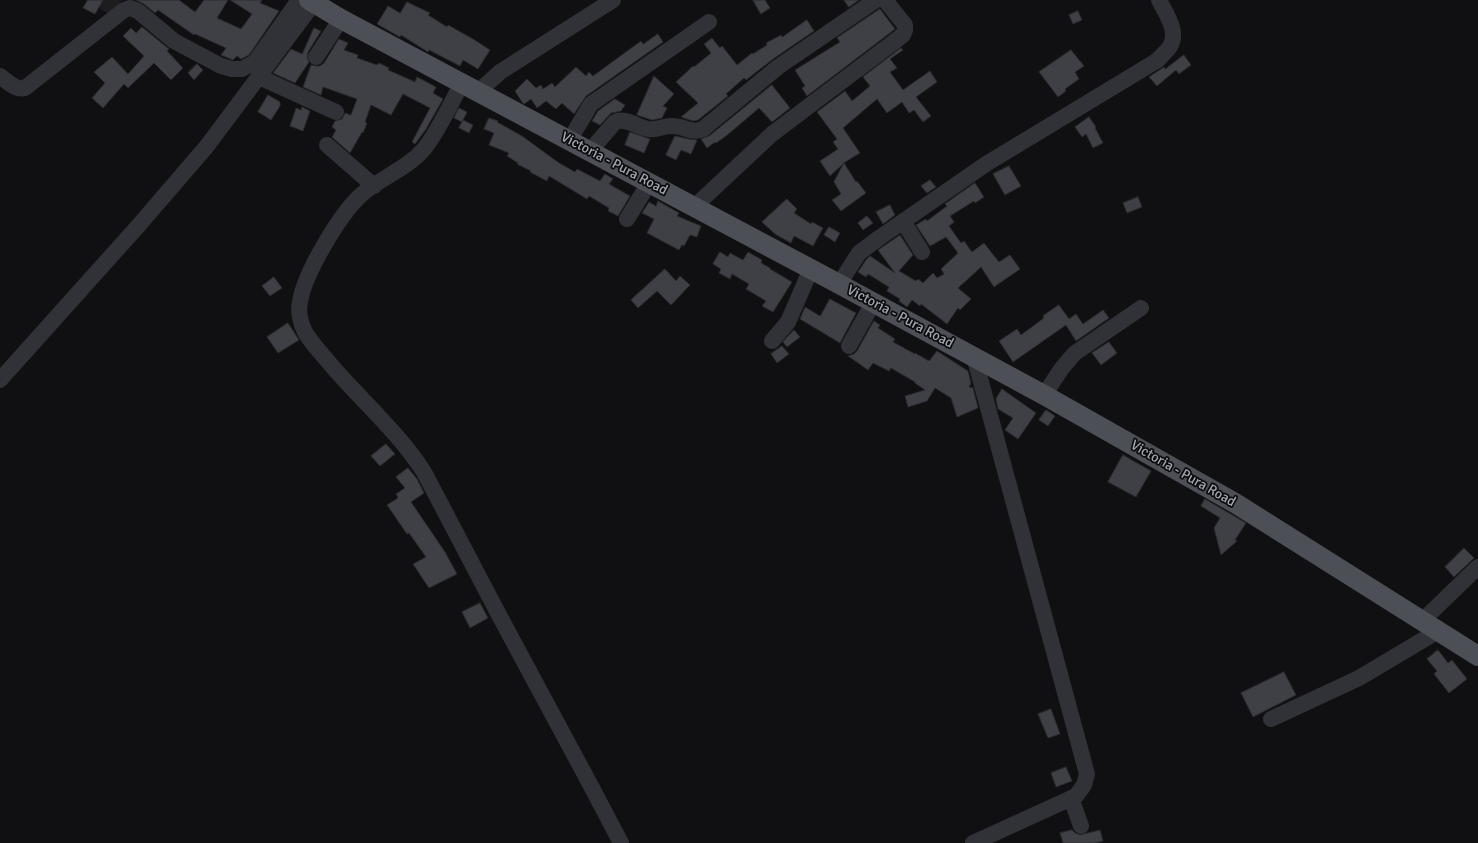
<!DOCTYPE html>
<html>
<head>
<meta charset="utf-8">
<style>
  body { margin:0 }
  canvas { display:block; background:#101012 }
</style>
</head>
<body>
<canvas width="1478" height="843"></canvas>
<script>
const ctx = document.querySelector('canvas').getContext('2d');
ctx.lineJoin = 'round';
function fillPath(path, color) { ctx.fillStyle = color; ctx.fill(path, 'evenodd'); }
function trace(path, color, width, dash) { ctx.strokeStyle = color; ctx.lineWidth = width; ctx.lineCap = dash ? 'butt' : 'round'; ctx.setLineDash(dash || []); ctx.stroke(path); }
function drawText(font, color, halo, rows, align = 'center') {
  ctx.font = font + ' Signika,sans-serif'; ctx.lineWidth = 3.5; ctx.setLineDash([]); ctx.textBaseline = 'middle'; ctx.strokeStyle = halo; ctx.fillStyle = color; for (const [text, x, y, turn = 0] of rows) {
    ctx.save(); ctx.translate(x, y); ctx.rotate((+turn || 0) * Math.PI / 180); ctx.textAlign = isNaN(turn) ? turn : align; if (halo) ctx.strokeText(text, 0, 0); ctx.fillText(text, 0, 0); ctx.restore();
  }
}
fillPath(new Path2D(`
  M86,0H122L109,14Z`), '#1d1c1f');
const building = new Path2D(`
  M88,0H103L95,14L83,8Z
  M136,0H179L195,12L204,0H228L217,18L241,29L252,14L230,0H262L260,3L279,11L249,55L241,59L237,56L233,60L221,55L226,48L195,34L194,35L158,10L155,13L144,4Z
  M753,0H765L770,8L761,14Z
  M844,0H859L849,7Z
  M407,2L430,13L428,15L447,27L448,25L473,39L490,50L478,69L463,60L460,66L429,50L428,52L401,35L400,37L377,24L388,6L400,13Z
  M880,9L895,29L807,96L802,88L805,86L795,70L840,42L837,38Z
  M1078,11L1082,20L1073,24L1069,15Z
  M807,20L814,31L773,59L746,80L744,78L726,94L728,96L698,120L693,121L681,117L698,103L676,82L693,66L694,67L711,53L704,44L712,38L720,48L722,46L737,65L752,53L753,54L767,45L766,43L781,35L782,37Z
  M142,27L169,49L167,51L183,68L171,80L154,63L128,88L124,84L103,108L92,98L105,83L94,72L112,57L128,74L144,56L123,36L131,28L136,33Z
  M314,28L321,31L308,52L307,57L309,62L295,83L273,73L291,49L302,54Z
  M658,34L663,42L586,96L574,114L562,103L556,109L546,101L537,108L531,99L524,104L522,102L515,91L527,79L536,88L541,85L543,89L552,83L555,87L576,67L586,76L589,72L593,76L641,41L643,44Z
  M339,39L348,43L344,50L358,55L357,58L377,65L379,63L389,68L388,70L415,82L417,77L436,87L433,93L443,99L426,129L415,144L412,142L430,108L403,94L391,115L371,105L365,122L367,123L363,133L362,132L350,153L332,137L336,130L332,127L335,121L342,119L345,113L351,115L357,99L323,87L321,95L303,87L311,65L316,66H320L324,63Z
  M901,48L903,50L890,59L897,68L890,72L903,90L930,71L937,82L916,97L931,116L923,122L914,110L909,113L902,102L887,113L877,99L843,128L860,153L845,162L830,176L820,161L838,149L833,142L837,139L817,112L845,91L852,101L870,86L863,77Z
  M1071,50L1084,66L1075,72L1079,79L1065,89L1066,91L1058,97L1039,72Z
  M1184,55L1191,65L1179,74L1176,70L1157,86L1149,77L1164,67L1165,69Z
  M197,64L203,70L194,80L188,73Z
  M654,76L674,94L663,106L667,108L662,118L652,120L637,115Z
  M772,85L790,108L772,122L759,108L726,136L716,143L715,142L707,148L701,139L709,136Z
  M268,95L280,102V106L271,120L258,112Z
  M615,99L625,105L621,111L611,113L600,125L592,121L598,111Z
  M302,107L310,111L303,131L290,126L296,108L301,110Z
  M459,108L467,112L462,122L454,118Z
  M1089,117L1096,127L1095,128L1103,143L1093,148L1086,134L1082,137L1075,127Z
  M489,118L498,121L497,122L522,136L559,163L575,172L577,169L600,181L605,174L613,179L609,184L630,196L618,216L608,211L609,208L589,196L587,199L549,176L547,181L530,172L531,171L517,164L518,163L507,156L509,153L489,145L494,133L484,129Z
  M463,120L473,125L469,133L459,128Z
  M630,132L650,139L644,153L625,145Z
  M675,136L689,139L697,140L691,154L681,150L676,160L666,155Z
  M844,163L856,182L857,181L866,193L841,211L832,200L841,194L834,182Z
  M1009,166L1021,186L1005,195L993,174Z
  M930,180L936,187L927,193L921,186Z
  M975,183L984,197L975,203L974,201L950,216L954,222L949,226L961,243L964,241L972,252L984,243L999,262L1010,255L1020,269L994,287L981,267L958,288L971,299L960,310L958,308L947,324L921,304L920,306L912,300L907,307L899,301L900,299L887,291L889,287L868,274L866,277L858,272L866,260L870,256L895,273L878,250L900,235L913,255L899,271L916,281L918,279L923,283L933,273L937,278L944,274L941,269L958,253L946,237L930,246L916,225L926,219L927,221L947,206L945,204Z
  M1138,197L1142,207L1127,213L1123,203Z
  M787,199L797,209L794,213L811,224L812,222L823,228L813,246L794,236L791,243L775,234L762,222Z
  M658,201L679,213L677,216L701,226L697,237L690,235L684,246L682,245L679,250L647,233L654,219L642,213L649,202L656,206Z
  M890,205L895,215L883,224L876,212Z
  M867,216L873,223L863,230L858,223Z
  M829,227L840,233L835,242L824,235Z
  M720,252L728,257L730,253L743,260L748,252L762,260L761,263L770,268V269L792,282L773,312L762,306L766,301L746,289L749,284L732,274L730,279L719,273L721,269L713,264Z
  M665,269L676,281L680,276L690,285L671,305L657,291L638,308L631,300Z
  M274,277L282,288L270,296L262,286Z
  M830,299L856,313L840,343L800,319L805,307L820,316Z
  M1059,305L1069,319L1076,314L1083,324L1103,310L1109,318L1076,341L1066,325L1013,362L999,341L1017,329L1021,335L1044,318L1043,316Z
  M874,321L880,325L878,328L895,339L893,342L915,354V353L929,361L937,351L968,371L971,383L969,387L973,388L978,408L957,417L951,398L935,388L927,401L908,407L905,396L925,390L915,383V382L891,368L889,371L873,363L868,370L848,356L854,354L857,351Z
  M288,323L299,340L278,353L267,337Z
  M794,330L800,337L787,347L783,342Z
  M1109,342L1117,353L1101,365L1092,353Z
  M782,346L789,354L777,363L771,354Z
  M1002,389L1036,413L1018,439L1005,430L1013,418L998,409L996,399Z
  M1046,410L1055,416L1048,426L1039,420Z
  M386,444L395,454L380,466L371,456Z
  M1123,455L1151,471L1136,497L1108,482Z
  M408,468L417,479L424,493L411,502L445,552L457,574L429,588L413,564L426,557L409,533L407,534L387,505L398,498L396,494L405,488L396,477Z
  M1205,499L1246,523L1235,540L1237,541L1221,555L1214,528L1220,518L1201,506Z
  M1464,548L1474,558L1454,577L1445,567Z
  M480,603L488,618L470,628L462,612Z
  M1438,650L1448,663L1452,660L1467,679L1449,693L1434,674L1437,671L1427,659Z
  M1284,672L1296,695L1253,717L1241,693Z
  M1051,709L1060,734L1048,738L1038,714Z
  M1066,767L1072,781L1056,787L1051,773Z
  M1072,830L1075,833L1080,835L1100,830L1103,841L1095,843H1063L1060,833Z`);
fillPath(building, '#3f4045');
trace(building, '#2a2a2e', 1);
trace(new Path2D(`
  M316,57L341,19
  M0,76C7,81 16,91 25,88L124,10L130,8L138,11L174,41L221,66L232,69H242L255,62L299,0
  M259,77L336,112
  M462,83C451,103 438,132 424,149C407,169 380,178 361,195C340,214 304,274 300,302C298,311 300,323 305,332C312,344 322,354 331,365C362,401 398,432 424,472L499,615L591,786L621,843
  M478,92L500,72L613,0
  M569,141L591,104L709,22
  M327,145L374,186
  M590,151L615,122C626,117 637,127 648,129C657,131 664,125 673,126C684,126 691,134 703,129L778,67L876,0
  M694,207L772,134L903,35L905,30V25L885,0
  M627,219L649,183
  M903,221L922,252
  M839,284L859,253L879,238L986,164L1158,60C1161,56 1166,52 1169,48C1180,33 1166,14 1159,0
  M772,341L788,322L811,269
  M849,346L873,303
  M0,380L139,225L207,146L316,0
  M1044,395L1062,368L1075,353L1141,308
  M1423,620L1478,567
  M1271,719L1359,678L1438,631
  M1071,798L1081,826
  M973,843L1076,796L1084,785L1087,774L974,356`), '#313237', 16);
trace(new Path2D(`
  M309,0L341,19L839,284L1044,395L1235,503L1478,656`), '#4d4f56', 20);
drawText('14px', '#a1a7b3', '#0c0c0d', [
  ["Victoria - Pura Road",614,164,28],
  ["Victoria - Pura Road",900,317,28],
  ["Victoria - Pura Road",1183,474,30]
]);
</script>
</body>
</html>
